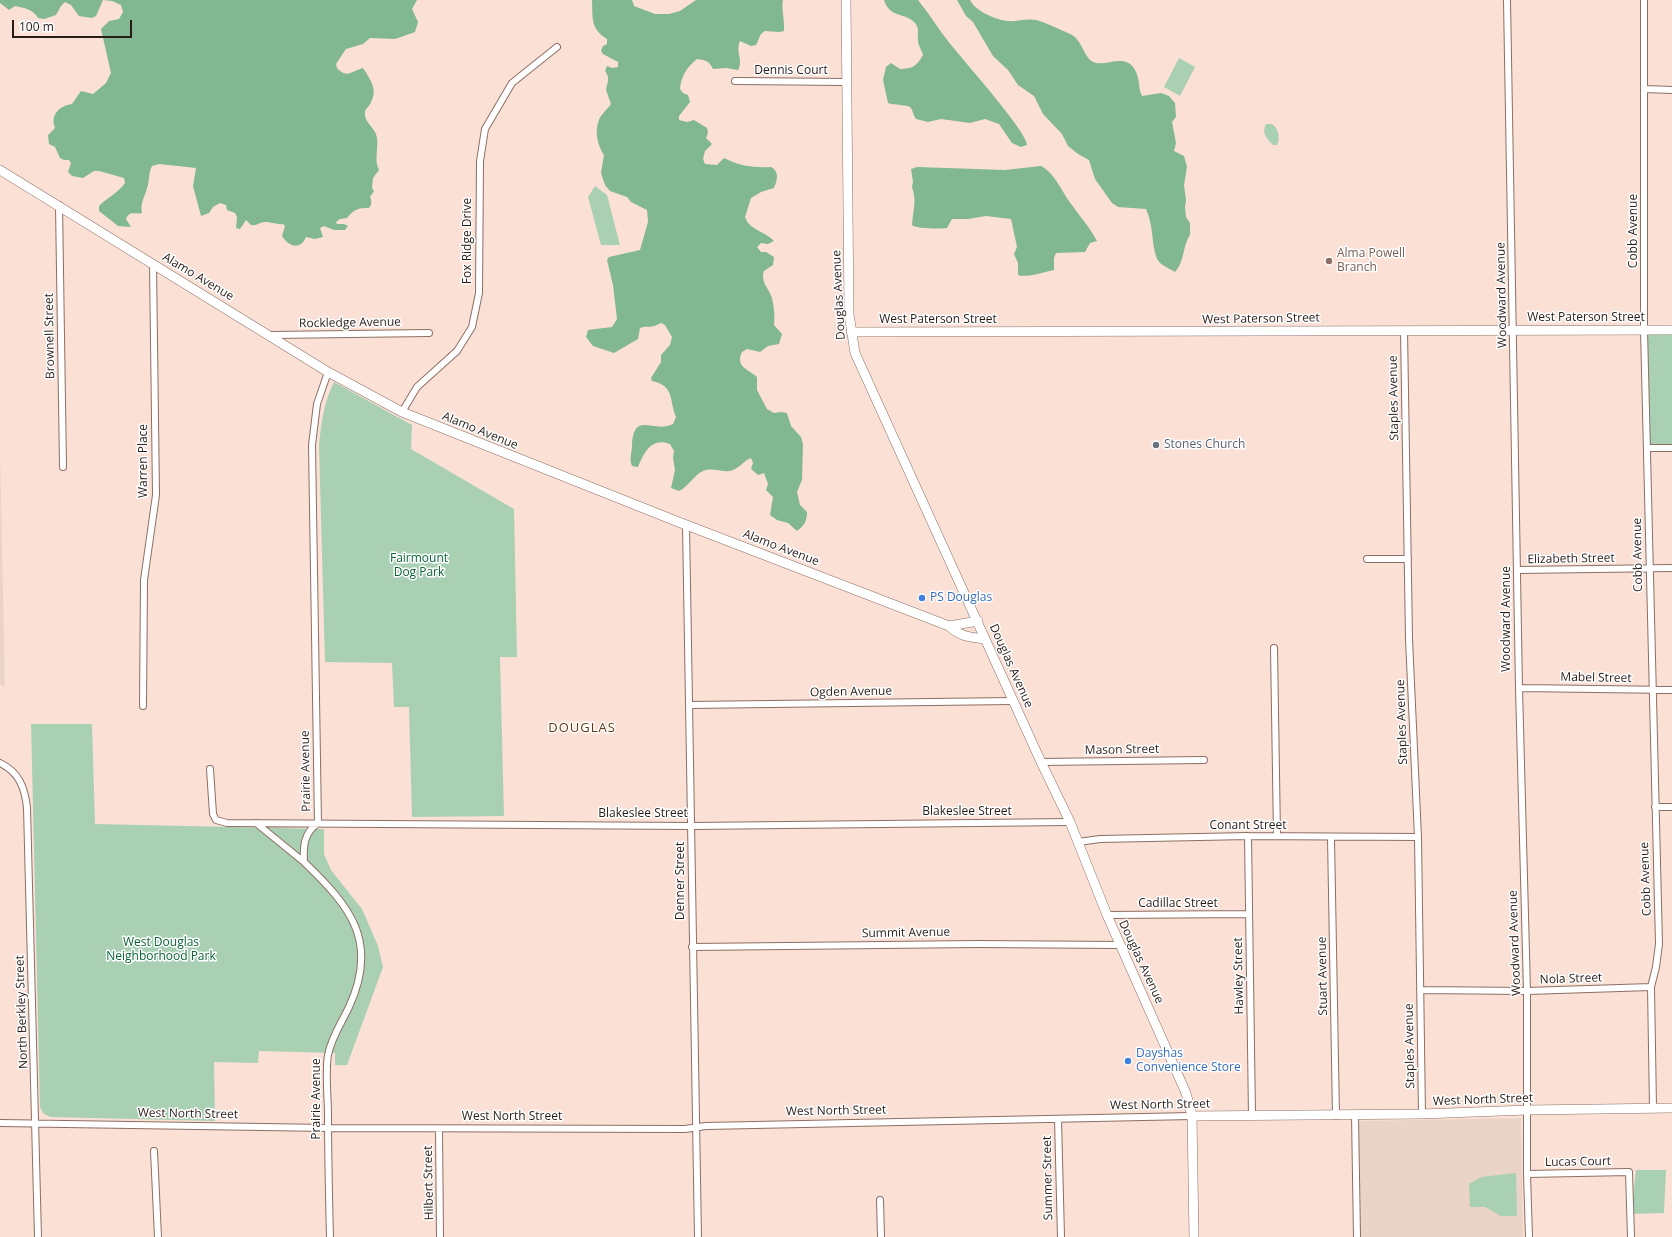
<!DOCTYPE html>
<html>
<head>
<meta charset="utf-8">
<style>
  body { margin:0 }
  #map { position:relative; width:1672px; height:1237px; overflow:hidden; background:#fbe0d6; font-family:"Open Sans",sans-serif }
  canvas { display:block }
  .scale { position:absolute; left:12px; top:20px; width:120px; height:18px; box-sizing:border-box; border:2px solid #281c18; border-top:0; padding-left:5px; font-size:12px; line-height:14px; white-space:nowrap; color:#281c18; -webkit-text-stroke:3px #fff; paint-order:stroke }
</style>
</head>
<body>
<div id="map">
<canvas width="1672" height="1237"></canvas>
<div class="scale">100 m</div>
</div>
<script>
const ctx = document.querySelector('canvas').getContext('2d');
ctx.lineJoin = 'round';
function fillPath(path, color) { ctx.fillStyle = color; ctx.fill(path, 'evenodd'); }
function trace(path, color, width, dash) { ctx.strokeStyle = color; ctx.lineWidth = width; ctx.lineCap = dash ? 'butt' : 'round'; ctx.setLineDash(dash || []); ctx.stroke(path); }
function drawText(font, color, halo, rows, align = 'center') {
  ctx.font = font + ' "Open Sans",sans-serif'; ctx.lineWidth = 3; ctx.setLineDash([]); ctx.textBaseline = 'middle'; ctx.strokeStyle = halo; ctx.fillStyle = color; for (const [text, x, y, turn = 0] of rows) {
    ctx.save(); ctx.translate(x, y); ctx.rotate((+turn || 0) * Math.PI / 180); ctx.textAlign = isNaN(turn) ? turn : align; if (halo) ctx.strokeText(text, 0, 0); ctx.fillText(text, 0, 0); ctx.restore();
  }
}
fillPath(new Path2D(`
  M0,451L5,688L0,684Z
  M1521,1118L1523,1237H1360L1358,1126L1360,1121Z`), '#ead4c7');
fillPath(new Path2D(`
  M1179,58L1195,67L1180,96L1164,87Z
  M1266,124H1272C1278,128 1281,138 1277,145H1273C1267,139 1261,133 1266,124Z
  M595,186L607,195L620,245H601L588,197Z
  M1644,330H1672V448H1647Z
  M334,382L412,425L411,449L514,509L517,657H500L504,816L412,817L409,707H394L392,663L325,662L319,446C321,423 324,402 334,382Z
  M31,724H92L95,824L324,829V854L331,870L362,909L378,946L383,967L347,1065H335V1053L259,1051L258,1063L214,1062L215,1121L50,1117L43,1113L40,1107Z
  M1636,1170H1666L1664,1213L1631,1214Z
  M1516,1173L1517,1216H1501L1485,1207H1470L1469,1184L1481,1177Z`), '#aad0b4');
fillPath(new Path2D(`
  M0,0H417L412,9L418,22L415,32L395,39L370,38L363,44L346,49L336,64L337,68C347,79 352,71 363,68C370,79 378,89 371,102C370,106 365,109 365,112C363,120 374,128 376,134C380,146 373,159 379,170L373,178L372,188L374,191L370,197C372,201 372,204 369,208C358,208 354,209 347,218L340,219L336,222L337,224H344L348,226L345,230H334L324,226L320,228L323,237L315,239L306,237C300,251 288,246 282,236L285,226L283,224C277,225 271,222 265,222C260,222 257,226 251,225L246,220L240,229L236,228L237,217L235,213L227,210L226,205L220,203L213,207L209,213L201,216L193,186L196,168L159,164L152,166C148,173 150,180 147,188C145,197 140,202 142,213C134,215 130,210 126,219L131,227L118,226L99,211V206C108,197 118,193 125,183L124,178L99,171H94L83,178L72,176L68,172L71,163L69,160H64L60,158L55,147L49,144L48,135L55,128C50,115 59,106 72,104L81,91L93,94L106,83L111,73L101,29L109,21L119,19L123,12L121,5L112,1L103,0L96,16L92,18L79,16L71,5L65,2L61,6L56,15L44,19L38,18C33,9 24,8 15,6L9,10L0,3Z
  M592,0H632L634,6L655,14H669L680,11L696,0H783C781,6 785,23 784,31L779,32L765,31L761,34L756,45L751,46L740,41C735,52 744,60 738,70L726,68L713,69C709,61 706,60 697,59C687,67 681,76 680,89L683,93L688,95L690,102L679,116V120L687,122L694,120L707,128L708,133L706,138L712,144L705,151L703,159L705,164L717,165L724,158C739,166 755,168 771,167C780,172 777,181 774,188L761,192L751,198L745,217C750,231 765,231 774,241L768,244L761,243L757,247L761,252H766L774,257L773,265L764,271C760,282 769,288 772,298C774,307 775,315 774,325L782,334L779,344L768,346L760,352L747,349L742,352C735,367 748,369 757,377V390L767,409L774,413L781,412L787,413L791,426L801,437L803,444L802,480L797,492L800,505L807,512C807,521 804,526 797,531L788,523L777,520L770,515L773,497L766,490L768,484L764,473L758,475L751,469L753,463L751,458C743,461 739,469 730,471C720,472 713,467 703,471C693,476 689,486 679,491L671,488L675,470L673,458L674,451L670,444C652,437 644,452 638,467L632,466C629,459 632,452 632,445C634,410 653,434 673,424L676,417C669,400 675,386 652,381L651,378L661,362V355L670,345L672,337L665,325L661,323C650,329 648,325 640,328L638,339L614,353L593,346L586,337L588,330L612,327L617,319L613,285L607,260L609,257L640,250L648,222L647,210L631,202L627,197L610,191L605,185L601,173L604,155C598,146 594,132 599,120C601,114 607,110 611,104L606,90C607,82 611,79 605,71L607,66L612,68L618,67V62L603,54L601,51L603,46L607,44V39C590,28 593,19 592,0Z
  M884,0H918L921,4C931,16 938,29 948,41C960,57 1027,131 1027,145L1021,147L1012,143L999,124L985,119L970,123L941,119L928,122L916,119C913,115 913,110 910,107C907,105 894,105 888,103L883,80L886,67L891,63L900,69C912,69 917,66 923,55C922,50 918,46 918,40C917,33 920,29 915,23C906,12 890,19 884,0Z
  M957,0H970C975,11 996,20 1008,21C1017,22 1026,18 1036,20C1042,21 1066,32 1072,35C1081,40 1083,53 1090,60C1102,71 1126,49 1136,72C1140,80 1138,88 1142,96L1161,93L1169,96L1175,103L1176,117L1172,122L1176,143L1174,151L1184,156L1187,167L1184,185L1186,200L1185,207L1186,217L1190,223V235C1182,247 1185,261 1175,272C1169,268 1160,265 1157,259C1151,244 1154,226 1146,209L1118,207L1112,203L1095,179L1089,160L1078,154L1068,146L1062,134L1043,114L1034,96L1018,85L1008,70L993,56L973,22L966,16Z
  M1041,166C1056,174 1062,193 1072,205C1081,218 1089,226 1097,241L1090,243L1085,252L1056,253L1054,258V270C1045,272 1026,278 1018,275V263L1014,254L1017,247L1011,219L986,216L968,219H952L947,228C938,229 918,229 912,225C913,210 917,201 912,187L913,182L911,169L917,167L1005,170Z`), '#81b891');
const street = new Path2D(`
  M1507,0L1519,688L1527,991V1174L1529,1237
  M1644,0V330L1659,944L1656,967L1651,987L1653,1108
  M735,81L847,82
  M1645,89L1672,90
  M59,205L63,467
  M1404,330L1409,639L1418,837L1422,1114
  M271,335L429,333
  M328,372L317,404L312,445L318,823C304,833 303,846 304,862C351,907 379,942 349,1007C342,1022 331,1038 328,1055C325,1074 328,1096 328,1115C328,1156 329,1196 330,1237
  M402,412L417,387L457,351L472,327L479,293L480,161L485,129L512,83L557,47
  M1647,448H1672
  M686,525L698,1237
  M1367,559H1408
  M1518,570L1672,568
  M1274,648L1277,836
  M1519,688L1672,690
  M689,705L1013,701
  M143,706L144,580L156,495L153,264
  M1041,762L1204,760
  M0,763C19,772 25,788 27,808L38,1237
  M210,769L213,814L216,820L227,823L692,826L1070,822
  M1655,807H1672
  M256,823L304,862
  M1248,836L1252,1116
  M1331,837L1336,1116
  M1078,842L1100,839L1248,836L1418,837
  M1107,915L1249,914
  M692,947L977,944L1120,945
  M1420,990L1527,991L1651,987
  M1355,1115L1357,1237
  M1058,1119L1061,1237
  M0,1123L328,1128L685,1129L706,1126L1192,1116
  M439,1129L440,1237
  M154,1151L158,1237
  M1527,1174L1629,1172L1631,1237
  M880,1200L881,1237`);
const secondary = new Path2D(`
  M846,0L849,314L855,353L1041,762L1070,822L1107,915L1186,1093L1192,1116L1194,1237
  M0,170L328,372L402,412L676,521L949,626C960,637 971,637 985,639
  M851,332L1672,330
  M949,626L978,621
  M1192,1116L1422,1114L1527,1110L1672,1108`);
trace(street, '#8c6f64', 8);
trace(secondary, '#8c6f64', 10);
trace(street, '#fff', 6);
trace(secondary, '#fff', 9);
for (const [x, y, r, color] of [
  [1329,261,4,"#8d6e63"],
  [1156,445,4,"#6b7280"],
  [922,598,4,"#3f7fe0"],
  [1128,1061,4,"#3f7fe0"]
]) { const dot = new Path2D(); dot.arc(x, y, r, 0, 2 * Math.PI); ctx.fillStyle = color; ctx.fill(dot); trace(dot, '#fff', 1.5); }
drawText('12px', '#281c18', '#fff', [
  ["Dennis Court",791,71],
  ["Cobb Avenue",1634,231,-90],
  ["Fox Ridge Drive",468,241,-90],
  ["Alamo Avenue",198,277,31],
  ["Douglas Avenue",839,295,-93],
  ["Woodward Avenue",1502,295,-91],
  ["West Paterson Street",1586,318],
  ["West Paterson Street",1261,319,-1],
  ["West Paterson Street",938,320],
  ["Rockledge Avenue",350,323,-1],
  ["Brownell Street",50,336,-91],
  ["Staples Avenue",1394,398,-91],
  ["Alamo Avenue",480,431,22],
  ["Warren Place",144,461,-90],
  ["Alamo Avenue",781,548,21],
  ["Cobb Avenue",1638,555,-91],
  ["Elizabeth Street",1571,559,-1],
  ["Woodward Avenue",1507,619,-90],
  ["Douglas Avenue",1011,666,66],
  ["Mabel Street",1596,678,1],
  ["Ogden Avenue",851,692,-1],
  ["Staples Avenue",1402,722,-92],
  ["Mason Street",1122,750,-1],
  ["Prairie Avenue",306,771,-91],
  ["Blakeslee Street",967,812],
  ["Blakeslee Street",643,814],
  ["Conant Street",1248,826],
  ["Cobb Avenue",1646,879,-92],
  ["Denner Street",681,881,-90],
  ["Cadillac Street",1178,904],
  ["Summit Avenue",906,933,-1],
  ["Woodward Avenue",1515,943,-92],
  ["Douglas Avenue",1141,962,65],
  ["Hawley Street",1239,976,-91],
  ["Stuart Avenue",1323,976,-91],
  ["Nola Street",1571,979,-2],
  ["North Berkley Street",22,1012,-92],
  ["Staples Avenue",1410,1046,-91],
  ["Prairie Avenue",317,1099,-90],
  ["West North Street",1483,1100,-2],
  ["West North Street",1160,1105,-1],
  ["West North Street",836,1111,-1],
  ["West North Street",188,1114,1],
  ["West North Street",512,1117],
  ["Lucas Court",1578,1162,-1],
  ["Summer Street",1048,1178,-91],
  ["Hilbert Street",429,1183,-91]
]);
drawText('12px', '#785e54', '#fff', [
  ["Alma Powell",1337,254],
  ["Branch",1337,268]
], 'left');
drawText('12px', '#5b616d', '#fff', [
  ["Stones Church",1164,445]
], 'left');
drawText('12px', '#086435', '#fff', [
  ["Fairmount",419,559],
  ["Dog Park",419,573],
  ["West Douglas",161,943],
  ["Neighborhood Park",161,957]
]);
drawText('12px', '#366cbe', '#fff', [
  ["PS Douglas",930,598],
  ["Dayshas",1136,1054],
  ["Convenience Store",1136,1068]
], 'left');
ctx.letterSpacing = '1px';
drawText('13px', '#63390f', '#fff', [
  ["DOUGLAS",582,728]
]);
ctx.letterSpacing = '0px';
</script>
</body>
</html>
